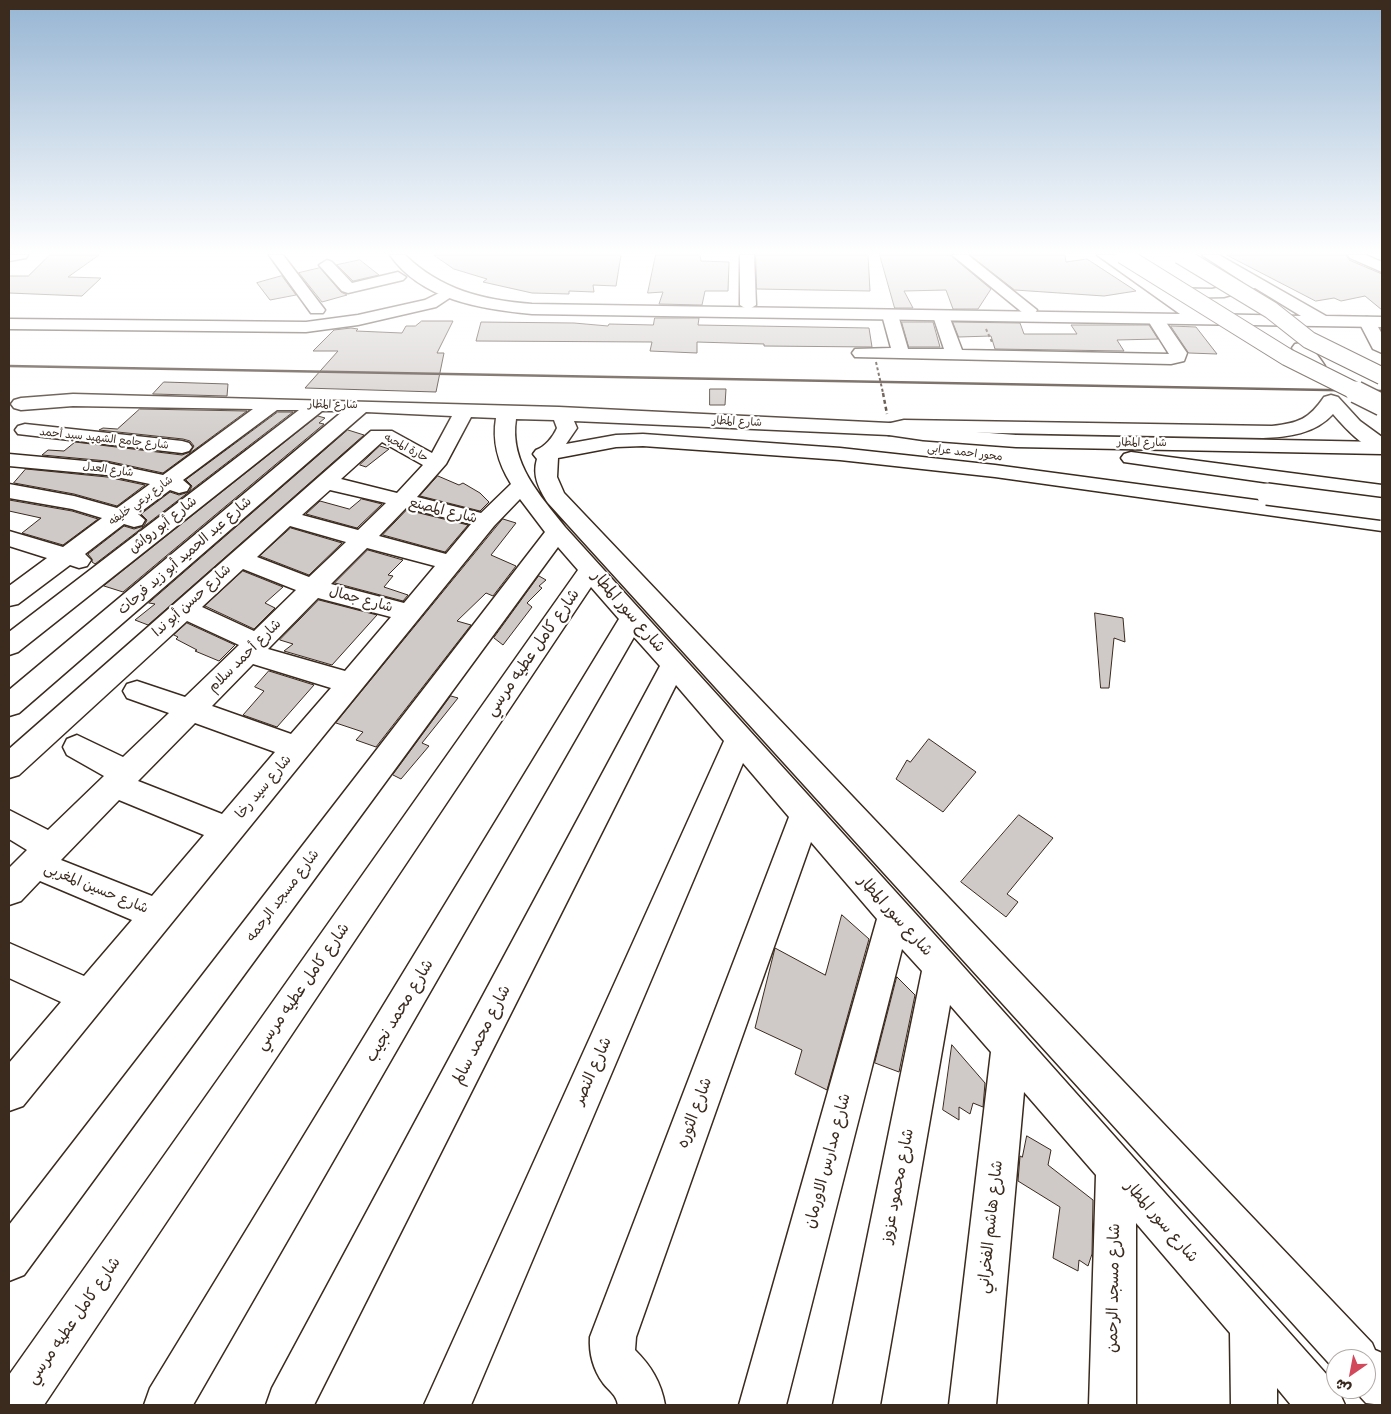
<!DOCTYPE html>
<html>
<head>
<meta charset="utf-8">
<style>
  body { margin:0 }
  #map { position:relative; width:1391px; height:1414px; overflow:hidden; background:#fff; font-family:Sriracha,"Playpen Sans Arabic",sans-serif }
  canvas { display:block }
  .frame { position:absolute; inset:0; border:10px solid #3b2a1e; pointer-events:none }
  .north { position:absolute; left:1326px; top:1349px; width:50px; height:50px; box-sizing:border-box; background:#fff; border:1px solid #b1aaa5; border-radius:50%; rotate:213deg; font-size:14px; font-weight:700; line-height:20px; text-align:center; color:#3b2a1e }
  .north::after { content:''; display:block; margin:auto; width:18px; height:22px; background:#d1495b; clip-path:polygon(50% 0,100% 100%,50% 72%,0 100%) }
</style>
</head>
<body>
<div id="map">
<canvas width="1391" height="1414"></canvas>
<div class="frame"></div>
<div class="north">ش</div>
</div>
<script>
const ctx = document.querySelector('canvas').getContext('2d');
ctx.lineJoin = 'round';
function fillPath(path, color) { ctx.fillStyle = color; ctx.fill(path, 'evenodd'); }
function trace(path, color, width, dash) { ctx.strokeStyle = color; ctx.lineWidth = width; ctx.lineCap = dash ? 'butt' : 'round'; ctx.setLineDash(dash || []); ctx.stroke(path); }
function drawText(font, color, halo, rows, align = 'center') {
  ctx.font = font + ' Sriracha,"Playpen Sans Arabic",sans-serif'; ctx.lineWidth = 4.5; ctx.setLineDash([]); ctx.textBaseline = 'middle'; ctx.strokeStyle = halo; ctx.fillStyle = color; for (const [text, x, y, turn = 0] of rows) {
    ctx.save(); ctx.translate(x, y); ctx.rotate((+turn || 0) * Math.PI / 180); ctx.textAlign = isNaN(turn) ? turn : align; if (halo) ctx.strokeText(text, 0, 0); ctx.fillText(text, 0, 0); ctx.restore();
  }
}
const building = new Path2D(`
  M50,255H99L68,277L101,278L82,296L9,293V276H28Z
  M434,255H621L616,286L593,285L594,292L569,291V294L532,293L483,282L487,279L454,269Z
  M656,255H700L701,261L729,262L728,291H705L702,305L659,304L663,292L648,293Z
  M756,255H868L870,291L757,289Z
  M880,255H950L991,289L978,309H953L946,290L904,291L913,308H895Z
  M970,255H1065L1066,262L1087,259L1136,291L1104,296L1015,290Z
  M1227,255H1346L1349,260L1382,274V310L1365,296L1341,301L1334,298L1316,301Z
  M360,260L379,275L353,281L337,265Z
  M320,268L341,292L347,295L322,302L299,273Z
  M282,276L296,295L270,300L257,283Z
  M655,318H699L698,325L869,328L872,347L764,346V344L697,342V353L650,351L652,342L476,341L481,322L574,323L608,326L609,324L653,325Z
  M422,321H453L437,353H444L436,392L305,388L338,351H313L334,330L351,328L358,329L356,331L402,333L406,326H415Z
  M902,322H933L940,347H909Z
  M953,322L1020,323L1024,334H1077L1071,325H1149L1158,339L1117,340L1124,351L995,349L991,336L959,337Z
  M1171,326L1196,327L1217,354L1189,353Z
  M164,382L228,384L227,396L153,394Z
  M710,389H726L725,405H710Z
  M140,409L247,411L163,473L107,461L42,455L48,450L64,451L75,442L182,455L190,452L194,446L190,441L183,439L99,430L103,428L117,429Z
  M278,412H293L95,564L92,562V559L88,554L124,526L134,529L144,526L147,520L141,514L170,492L179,495L189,492L192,486L186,480Z
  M318,416L325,418L319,423L324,424L123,592L104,586Z
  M348,430L364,435L148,625L135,620L155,604L149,603Z
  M380,446L389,449L366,467L360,465Z
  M26,469L107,477L145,485L117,506L74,494L14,483Z
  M438,476L459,485L463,483L480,493L489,502L480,511L420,496Z
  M362,499L382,504L357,528L306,514L320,501L349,509Z
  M9,500L72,511L98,519L63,545L22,533L41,518L9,511Z
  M407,510L468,525L445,552L383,535Z
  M503,519L516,523L491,555L516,566L493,596L486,593L457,621L471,625L376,747L356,740L363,732L336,723Z
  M291,528L342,543L309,575L260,556Z
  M368,550L403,560L388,575L393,576L384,587L408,595L403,601L335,583Z
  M243,571L283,587L265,603L275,608L254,629L205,606Z
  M539,576L546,580L539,586L542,588L527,603L532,607L503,645L494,638Z
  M319,600L377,615L332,665L284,651L293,644L280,640Z
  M1095,613L1123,618L1125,642L1114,638L1109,688H1101Z
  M187,623L235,645L219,661L195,651L197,650L176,639L178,637L174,635Z
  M269,671L314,685L277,727L243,715L264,691L255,687Z
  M451,696L458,698L422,743L429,746L401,779L393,775Z
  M929,739L976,772L943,812L896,779L907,760L910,762Z
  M1019,815L1053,838L1007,894L1018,902L1006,917L961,882Z
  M842,915L869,939L827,1090L795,1074L802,1050L755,1028L775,948L825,975Z
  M897,977L915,995L899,1072L875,1063Z
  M952,1045L985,1083L983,1107L973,1103L970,1114L959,1107V1120L943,1110Z
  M1027,1136L1051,1150L1048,1165L1093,1200L1092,1254L1088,1266L1079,1260L1078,1271L1053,1258L1060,1207L1018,1181L1020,1156L1022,1157Z`);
fillPath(building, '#cfcac7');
trace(building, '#3b2a1e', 1);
const minor = new Path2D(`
  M9,255H28L26,258L9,261Z
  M269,255H283L325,310L323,313H311Z
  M740,255H754L756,305L748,310L740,305Z
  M952,255H968L1037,310L1035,313H1023Z
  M1348,255H1366L1382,262V272L1350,258Z
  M327,260L332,262L352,283L398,272L406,277L403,280L348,293L342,291L319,265Z
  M449,288L457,293L436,307L358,325L306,332L9,329V319L306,322L358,315L425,300Z
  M890,310L896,311L898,315L908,349H944L933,316L935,312H947L949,316L962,350L1169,354L1147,319L1149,315H1161L1187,353L1184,361L1171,364L855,357L852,353L855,349L891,348L882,315L884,311Z
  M1367,317L1373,318L1382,334V353L1373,349L1359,322L1361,318Z
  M73,394L559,407L889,423L923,428L1016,435L1382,442V454L1016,447L923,440L889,435L574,421L577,428L566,444L616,435L643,434L840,448L995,465L1382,517V531L995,477L840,460L643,446L616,447L558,458L557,477L564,493L1372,1343L1375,1350L1382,1353V1405L1366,1403L1353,1389H1366V1359H1336V1371L548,503C539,489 532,476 537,459L533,454L536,450C545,447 553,437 557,428L554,420L516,419C509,463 540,495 565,527L952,954L1336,1385L1345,1405H1291L1277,1388V1405H1231L1230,1333L1136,1223V1405H1089L1096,1175L1024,1092L996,1405H949L991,1052L950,1005L880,1405H833L922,971L902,949L786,1405H739L877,919L811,842L636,1337L635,1350C651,1366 661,1382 665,1405H618C616,1394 609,1391 603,1383C593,1369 589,1353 590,1337L789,817L743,763L471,1405H424L724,741L676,685L314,1405H266L272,1388L660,666L634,637L193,1405H144L150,1388L619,619L591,587L44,1405H9V1375L578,570L558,547L24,1275L9,1281V1225L545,532L520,499L494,526L23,1106L9,1111V1063L61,1002L9,978V943L84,976L132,920L40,881L21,901L9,905V868L27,850L9,839V810L48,830L104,776L67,755L63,747L67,739L77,735L123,757L169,713L127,698L123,691L127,684L137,681L185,697L239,645L187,621L19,775L9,778V749L371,431H392L432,453L452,416L366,412L19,713L9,716V690L343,411H322L18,652L9,655V632L299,410H277L183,480L190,486L187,491L179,493L170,490L138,514L145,520L142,525L134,527L124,524L85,554L91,560L87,566L79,568L70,565L18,604L9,606V586L47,558L9,546V531L63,547L102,518L72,509L9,498V484L74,496L117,508L150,484L107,475L9,466V454L107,463L163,475L253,409L73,406L21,410L14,408L11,404L14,400L21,398ZM471,417L496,418C492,442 498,463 511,484L481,513L417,497L446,464ZM382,442L423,465L397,493L341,479ZM330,490L386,503L358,530L302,515ZM406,508L471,524L446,554L379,536ZM290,526L346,542L309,577L257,557ZM367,548L435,566L404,603L331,584ZM243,569L296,590L254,631L202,607ZM318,598L391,617L345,671L268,649ZM253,664L331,688L291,734L212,706ZM195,723L275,752L222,814L138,781ZM119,800L204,835L152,896L61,860Z
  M25,424L182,441L189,443L192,447L189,451L182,453L18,434L15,430L18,426Z
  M1131,452L1382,485V499L1124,462L1121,458L1124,454Z`);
const major = new Path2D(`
  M390,255H405C441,290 483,300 532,304L1180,314L1097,255H1113L1163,288L1212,289L1243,282L1202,255H1219L1326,316L1382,317V327L532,314C481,309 421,300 390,255ZM1255,288L1301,316L1203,314L1178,298L1224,297Z`);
const highway = new Path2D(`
  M1301,343C1311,345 1319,357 1325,366L1322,370H1310L1292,348L1295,344Z
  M1331,395L1338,397L1360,421L1382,437V452C1363,448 1345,428 1333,414C1315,434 1288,437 1263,438L944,432H904L889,435L882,433L879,429L882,425L904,420L1272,426C1299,423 1309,419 1324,397Z`);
trace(minor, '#3b2a1e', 3);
trace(major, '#3b2a1e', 3);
trace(highway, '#3b2a1e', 3);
trace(new Path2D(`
  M986,329L992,342`), '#3b2a1e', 2, [3, 2.5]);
trace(new Path2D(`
  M883,393L887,414`), '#3b2a1e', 2.5, [4, 3]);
fillPath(minor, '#fff');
fillPath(major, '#fff');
fillPath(highway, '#fff');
trace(new Path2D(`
  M9,366L1382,391`), '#3b2a1e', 2.5);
const minorBridge = new Path2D(`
  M1267,494L1382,509`);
const highwayBridgeFar1 = new Path2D(`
  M1123,255L1287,357L1359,393
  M1180,255L1271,310L1309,340L1382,376`);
const highwayBridge = new Path2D(`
  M1356,392L1382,405`);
trace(minorBridge, '#3b2a1e', 24, []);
trace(highwayBridgeFar1, '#3b2a1e', 19, []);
trace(highwayBridge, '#3b2a1e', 24, []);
trace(new Path2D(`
  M876,362L883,393`), '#3b2a1e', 2, [3, 2.5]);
trace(minorBridge, '#fff', 21);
trace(highwayBridgeFar1, '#fff', 17);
trace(highwayBridge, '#fff', 21);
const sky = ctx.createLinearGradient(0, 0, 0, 452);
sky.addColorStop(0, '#96b5d3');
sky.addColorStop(0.56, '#fff');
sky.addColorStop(1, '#ffffff00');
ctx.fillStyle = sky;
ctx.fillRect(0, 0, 1391, 452);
drawText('11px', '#3b2a1e', '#fff', [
  ["شارع المطار",333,405,1],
  ["شارع المطار",737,422,3],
  ["شارع جامع الشهيد سيد أحمد",104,439,6],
  ["شارع المطار",1142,443,1],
  ["حارة المحبه",406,448,28],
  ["محور احمد عرابى",965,453,7],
  ["شارع العدل",108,470,8],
  ["شارع برعي خليفه",141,501,-36]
]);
drawText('14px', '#3b2a1e', '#fff', [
  ["شارع المصنع",443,511,14],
  ["شارع أبو رواش",163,525,-38],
  ["شارع عبد الحميد أبو زيد فرحات",185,556,-41],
  ["شارع جمال",361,600,15],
  ["شارع حسن أبو ندا",192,601,-42],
  ["شارع أحمد سلام",245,656,-45],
  ["شارع سيد رخا",264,787,-50],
  ["شارع حسين المغربى",96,889,22],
  ["شارع مسجد الرحمه",283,896,-53]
]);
drawText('16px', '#3b2a1e', '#fff', [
  ["شارع سور المطار",628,612,49],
  ["شارع كامل عطيه مرسي",533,653,-55],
  ["شارع سور المطار",895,916,48],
  ["شارع كامل عطيه مرسي",303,987,-55],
  ["شارع محمد نجيب",400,1011,-59],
  ["شارع محمد سالم",482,1035,-63],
  ["شارع النصر",593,1071,-66],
  ["شارع الثوره",695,1113,-70],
  ["شارع مدارس الاورمان",828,1161,-75],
  ["شارع محمود عزوز",898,1186,-79],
  ["شارع سور المطار",1161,1222,49],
  ["شارع هاشم الفخراني",991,1227,-84],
  ["شارع مسجد الرحمن",1114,1288,-89],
  ["شارع كامل عطيه مرسي",74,1321,-55]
]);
</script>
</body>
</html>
